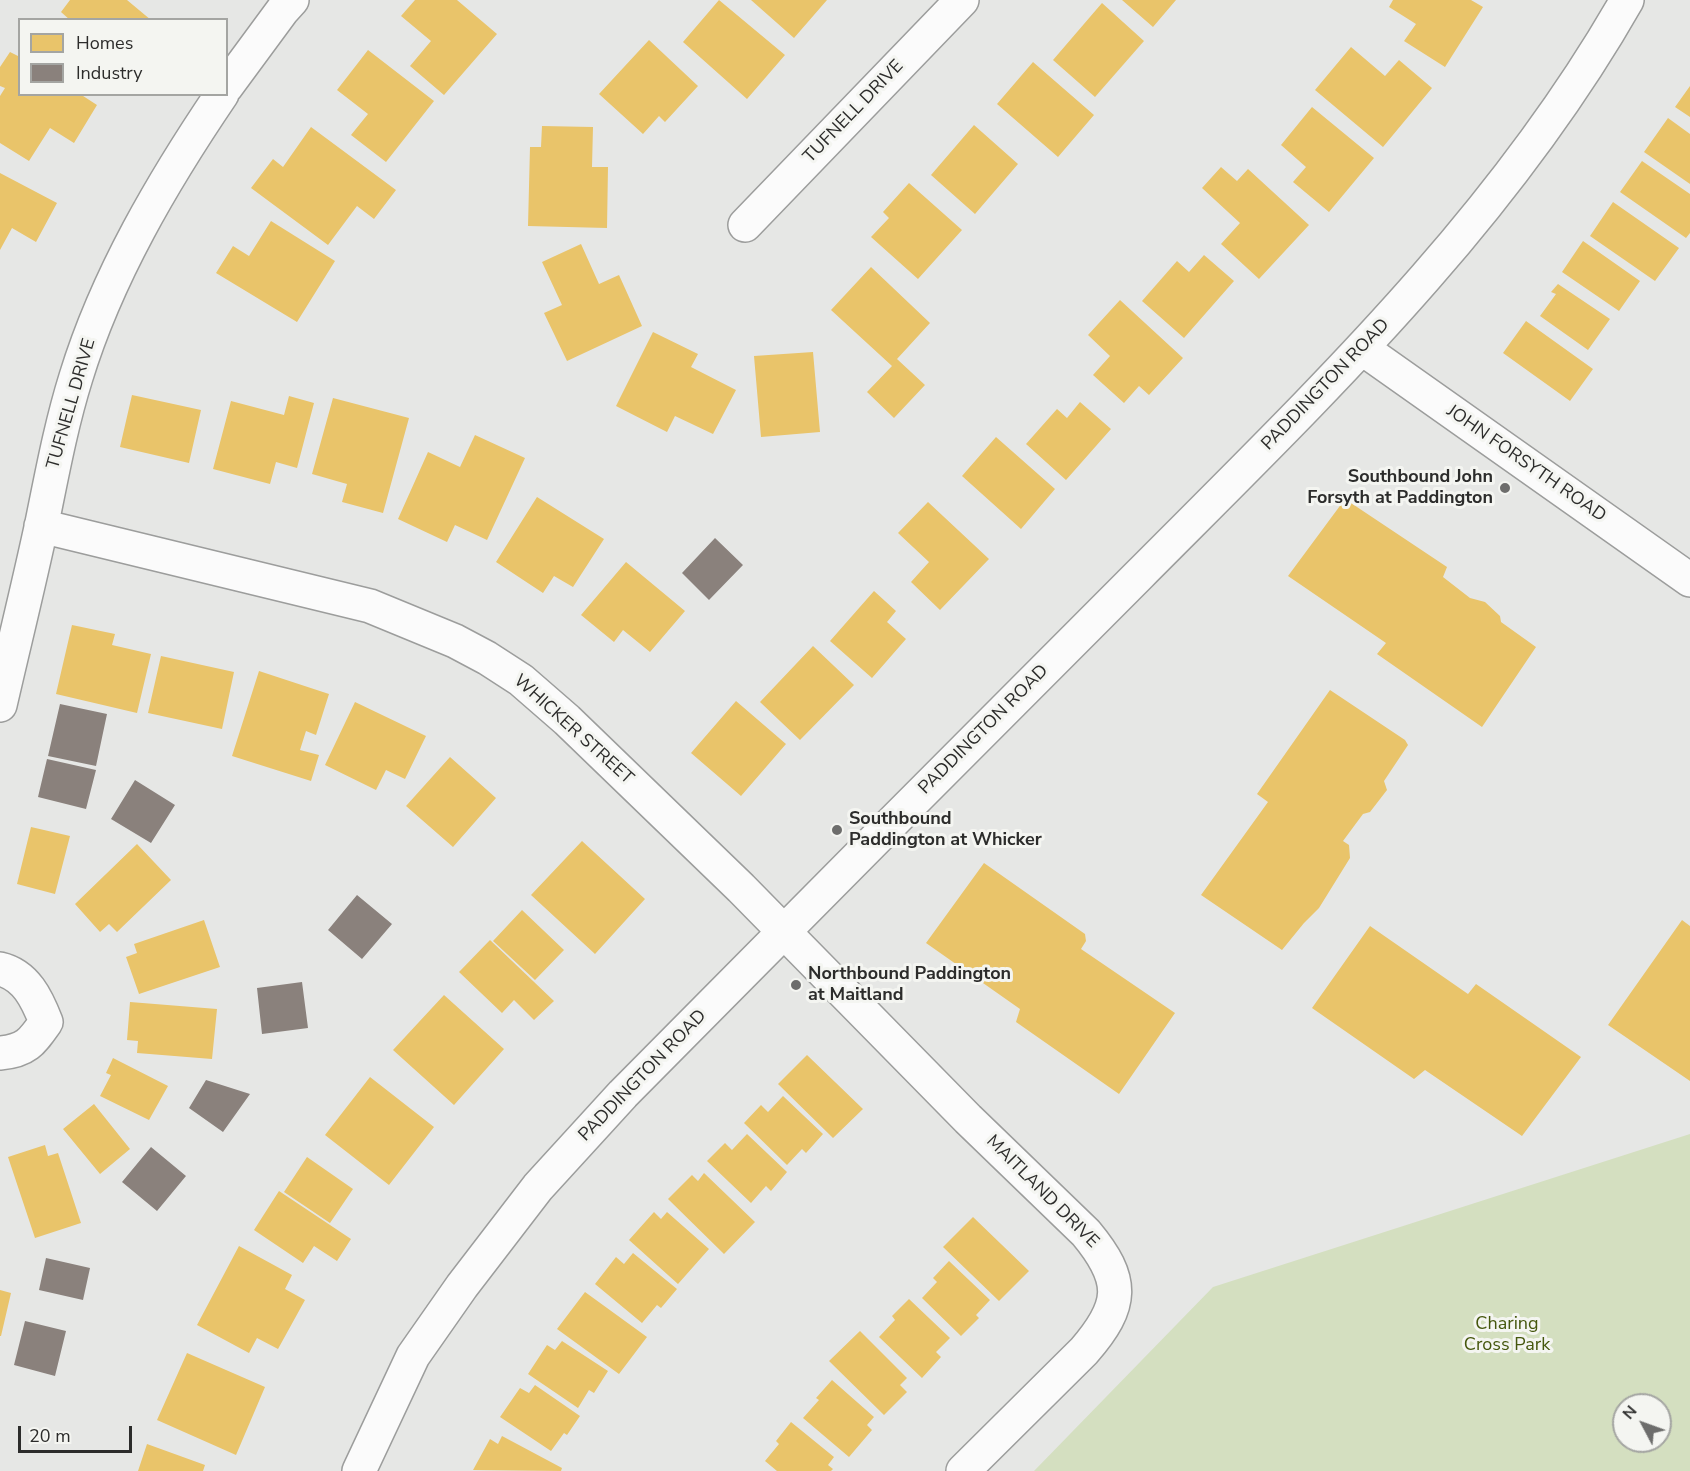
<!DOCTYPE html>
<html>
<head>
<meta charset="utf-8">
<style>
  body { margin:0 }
  #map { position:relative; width:1690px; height:1471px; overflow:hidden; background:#e6e7e5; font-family:"Nunito Sans",sans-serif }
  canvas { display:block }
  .legend { position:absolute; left:18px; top:18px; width:210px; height:78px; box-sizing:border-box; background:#f4f5f1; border:2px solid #a4a5a2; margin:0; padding:8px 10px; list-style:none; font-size:18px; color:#2c2c2b }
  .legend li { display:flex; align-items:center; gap:12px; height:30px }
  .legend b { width:30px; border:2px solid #a4a5a2 }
  .north { position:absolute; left:1612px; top:1393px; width:60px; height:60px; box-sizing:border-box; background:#f4f5f1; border:2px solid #a4a5a2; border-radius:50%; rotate:311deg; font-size:16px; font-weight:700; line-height:24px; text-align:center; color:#2c2c2b }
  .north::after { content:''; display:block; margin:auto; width:21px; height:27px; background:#6d6d6c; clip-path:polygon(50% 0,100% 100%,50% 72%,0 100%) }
  .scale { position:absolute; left:18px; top:1426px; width:114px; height:27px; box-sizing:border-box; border:3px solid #2c2c2b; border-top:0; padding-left:8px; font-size:18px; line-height:21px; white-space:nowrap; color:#2c2c2b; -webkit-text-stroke:4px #f4f5f1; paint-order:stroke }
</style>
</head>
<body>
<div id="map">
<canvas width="1690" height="1471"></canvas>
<ul class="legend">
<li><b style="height:16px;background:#e9c46a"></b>Homes</li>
<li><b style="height:16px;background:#8a817c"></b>Industry</li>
</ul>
<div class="north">N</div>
<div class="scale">20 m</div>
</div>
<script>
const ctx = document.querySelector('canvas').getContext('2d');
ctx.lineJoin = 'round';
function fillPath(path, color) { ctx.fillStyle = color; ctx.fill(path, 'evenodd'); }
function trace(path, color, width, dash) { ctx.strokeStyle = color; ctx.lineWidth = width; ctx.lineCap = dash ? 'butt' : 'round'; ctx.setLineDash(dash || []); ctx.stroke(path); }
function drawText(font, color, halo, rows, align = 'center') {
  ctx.font = font + ' "Nunito Sans",sans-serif'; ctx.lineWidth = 6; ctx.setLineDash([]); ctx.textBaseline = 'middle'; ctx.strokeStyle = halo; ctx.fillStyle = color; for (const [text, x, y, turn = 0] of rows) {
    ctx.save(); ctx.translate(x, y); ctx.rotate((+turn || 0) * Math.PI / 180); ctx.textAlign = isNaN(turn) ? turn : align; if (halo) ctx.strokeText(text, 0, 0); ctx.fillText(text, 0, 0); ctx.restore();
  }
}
fillPath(new Path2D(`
  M1690,1134V1471H1034L1213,1287ZM1624,1405H1660V1441H1624Z`), '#d4dfc0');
fillPath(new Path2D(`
  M70,0H127L151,20H70L61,12Z
  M415,0H457L497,34L444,95L410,66L431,41L401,16Z
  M719,0L785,55L747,99L683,42Z
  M751,0H827L794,38Z
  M1122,0H1176L1153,27Z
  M1393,0H1471L1483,7L1445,67L1404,41L1416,24L1389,7Z
  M1102,3L1144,41L1095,97L1053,60Z
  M649,40L698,86L665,122L659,116L643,134L599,94Z
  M1351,47L1385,76L1399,60L1432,88L1383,147L1315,90Z
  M368,50L434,101L386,162L351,135L368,114L337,90Z
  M10,52L20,57V94H80L97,105L74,143L50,128L29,161L0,143V96L5,88L0,86V67Z
  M1033,62L1094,115L1058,157L997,104Z
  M1690,86V117L1675,107Z
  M1312,107L1374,158L1329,212L1293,182L1306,167L1281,145Z
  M1668,118L1690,134V184L1644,152Z
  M974,125L1018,164L975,214L931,175Z
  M542,126L593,127L592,167H608L607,228L528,226L530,147H541Z
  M311,127L396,190L374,219L357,206L328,245L251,188L273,159L283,167Z
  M1642,161L1690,194V233L1686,238L1620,192Z
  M1221,167L1237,181L1248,169L1309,225L1259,279L1221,244L1240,223L1202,188Z
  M0,173L57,203L36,242L12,228L0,250Z
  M909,183L962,230L918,279L871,237L889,218L883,212Z
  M1613,202L1679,248L1655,281L1590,236Z
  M271,221L335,261L297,322L216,273L233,246L249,256Z
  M1583,241L1640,281L1619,311L1562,272Z
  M581,244L599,284L619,275L642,326L567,361L544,313L562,305L542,262Z
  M1204,255L1234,281L1184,338L1142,301L1177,261L1189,272Z
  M871,267L930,323L897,359L925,385L894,418L867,392L892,366L831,310Z
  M1558,284L1610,319L1588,350L1540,316L1556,294L1551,292Z
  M1120,300L1183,358L1149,395L1139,386L1124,403L1093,375L1110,356L1088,335Z
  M1526,321L1593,369L1570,401L1503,353Z
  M653,332L698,354L691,367L736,390L713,434L675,416L667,432L616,406Z
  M813,352L820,432L761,437L754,356Z
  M132,395L201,410L189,463L120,447Z
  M289,396L314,403L297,468L276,462L270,484L213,469L231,401L284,415Z
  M333,398L409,418L383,513L342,502L347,484L312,474Z
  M1080,402L1111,429L1066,480L1026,444L1057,409L1067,418Z
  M475,435L525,458L487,540L455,525L447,542L398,519L428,452L460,467Z
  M996,437L1055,489L1021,529L962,476Z
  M537,497L604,539L573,587L554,576L543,593L496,562Z
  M1345,499L1447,567L1443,577L1470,598L1485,602L1500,616L1501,622L1536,647L1482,727L1377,654L1386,643L1288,576Z
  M928,502L989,559L940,610L911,582L929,562L898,533Z
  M626,562L685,611L650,652L623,630L614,642L581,615Z
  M874,591L896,611L887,622L906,639L872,678L830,641Z
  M72,625L115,634L112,645L151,654L137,713L56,694Z
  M813,646L854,685L800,740L760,702Z
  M161,656L234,672L222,729L148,713Z
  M259,671L329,694L316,735L306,731L300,750L319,755L311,781L232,756Z
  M1330,690L1405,740L1408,745L1384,781L1387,790L1370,812L1363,814L1343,841L1349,845L1350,858L1319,908L1304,923L1282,950L1201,895L1268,802L1257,794Z
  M736,701L786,744L741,796L691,753Z
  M355,702L426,736L405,779L386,770L376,790L325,765Z
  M450,757L496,798L453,847L406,806Z
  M31,827L70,836L55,894L17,884Z
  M582,841L645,899L595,954L531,895Z
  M137,844L171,880L117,932L109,924L100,932L75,904Z
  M984,863L1085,934L1086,941L1081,949L1175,1013L1119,1094L1016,1022L1020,1009L926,943Z
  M522,910L564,950L535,980L493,941Z
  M204,920L220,967L139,994L126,957L137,953L134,944Z
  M1682,920L1690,926V1081L1608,1025Z
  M1370,926L1468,994L1476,984L1581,1057L1522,1136L1425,1070L1414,1079L1312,1008Z
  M490,940L554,1001L534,1020L514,1000L502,1013L459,972Z
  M444,995L504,1049L454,1105L393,1050Z
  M130,1002L217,1009L212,1059L137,1053L138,1041L127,1040Z
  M807,1055L863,1109L833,1138L778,1084Z
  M113,1058L168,1086L149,1120L100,1096L111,1075L106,1073Z
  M370,1077L434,1127L389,1185L325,1135Z
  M783,1096L823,1134L806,1153L802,1149L787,1165L744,1123L761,1105L768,1112Z
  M94,1104L130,1149L100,1174L63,1129Z
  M747,1134L787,1172L771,1191L766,1186L751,1203L707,1161L725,1143L732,1150Z
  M45,1145L48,1156L58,1153L81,1223L35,1238L8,1157Z
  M307,1157L353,1189L330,1223L284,1192Z
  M704,1173L755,1222L724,1254L668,1199L692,1175L698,1181Z
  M279,1191L351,1239L337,1261L314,1246L303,1263L254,1230Z
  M654,1212L661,1219L667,1212L709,1249L678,1284L629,1240Z
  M973,1217L1029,1271L999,1301L943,1247Z
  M239,1246L292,1275L285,1289L305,1300L278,1349L257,1338L249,1353L197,1325Z
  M633,1253L677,1289L661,1308L657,1305L642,1323L595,1284L616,1257L624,1264Z
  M949,1261L990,1300L976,1315L979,1318L961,1336L922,1298L937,1282L933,1278Z
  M0,1290L11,1293L1,1336H0Z
  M585,1292L647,1337L619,1374L557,1329Z
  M909,1299L950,1338L936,1352L941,1357L922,1378L879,1337L895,1320L892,1316Z
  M860,1331L907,1378L900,1385L907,1392L884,1415L829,1361Z
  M562,1341L608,1371L594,1393L589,1390L578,1408L528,1374L547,1345L555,1350Z
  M187,1353L265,1387L236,1455L157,1420Z
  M832,1380L874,1417L867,1425L872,1430L849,1457L803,1418L819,1400L816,1398Z
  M535,1385L580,1416L567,1435L564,1433L551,1451L500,1417L520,1388L529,1393Z
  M791,1422L834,1457L828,1465L833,1469L831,1471H777L765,1461L779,1444L776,1441Z
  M502,1436L562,1468L561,1471L473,1470L490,1439L498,1444Z
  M147,1444L205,1465L203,1471H138Z`), '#e9c46a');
fillPath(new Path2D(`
  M715,538L743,565L709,600L682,573Z
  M60,704L107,714L96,766L48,756Z
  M47,759L96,770L86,809L38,797Z
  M135,780L175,805L151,843L111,819Z
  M357,895L392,924L362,959L328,930Z
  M302,982L308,1028L262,1034L257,988Z
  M206,1080L250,1094L223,1132L189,1108Z
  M151,1147L186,1176L157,1211L122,1182Z
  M46,1258L90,1268L83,1300L39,1290Z
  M25,1321L66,1331L55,1376L14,1365Z`), '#8a817c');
const minor = new Path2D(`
  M226,87L282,11L292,0
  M745,225L962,0
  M1363,349L1690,580
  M41,526L370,606L455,641L487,658L521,680L567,720L741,888L968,1119L1086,1233C1125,1280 1124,1305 1084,1351L963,1471
  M0,705C14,644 29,584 42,523C52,474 61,425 76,377C107,276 163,181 222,94
  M0,969C26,975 37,999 46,1022C32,1042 26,1051 0,1053
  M359,1471L413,1356L462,1286L538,1187L623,1094C795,920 967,747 1140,574C1317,396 1502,220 1627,0`);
trace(minor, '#9c9d9c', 36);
trace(minor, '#fbfbfb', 33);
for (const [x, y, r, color] of [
  [1505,488,6,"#6d6d6c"],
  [837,830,6,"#6d6d6c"],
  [796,985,6,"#6d6d6c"]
]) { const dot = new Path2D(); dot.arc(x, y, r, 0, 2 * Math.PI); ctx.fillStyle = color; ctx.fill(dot); trace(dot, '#f4f5f1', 2); }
drawText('18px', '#2c2c2b', '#f4f5f1', [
  ["TUFNELL DRIVE",854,112,-46],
  ["PADDINGTON ROAD",1326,385,-46],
  ["TUFNELL DRIVE",72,404,-74],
  ["JOHN FORSYTH ROAD",1526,464,35],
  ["WHICKER STREET",573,730,42],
  ["PADDINGTON ROAD",984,730,-45],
  ["PADDINGTON ROAD",643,1076,-46],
  ["MAITLAND DRIVE",1042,1192,45]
]);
drawText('bold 18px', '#2c2c2b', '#f4f5f1', [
  ["Southbound John",1493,478,"right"],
  ["Forsyth at Paddington",1493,499,"right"],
  ["Southbound",849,820],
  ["Paddington at Whicker",849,841],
  ["Northbound Paddington",808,975],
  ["at Maitland",808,996]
], 'left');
drawText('18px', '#45570d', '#f4f5f1', [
  ["Charing",1507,1325],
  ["Cross Park",1507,1346]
]);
</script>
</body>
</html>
